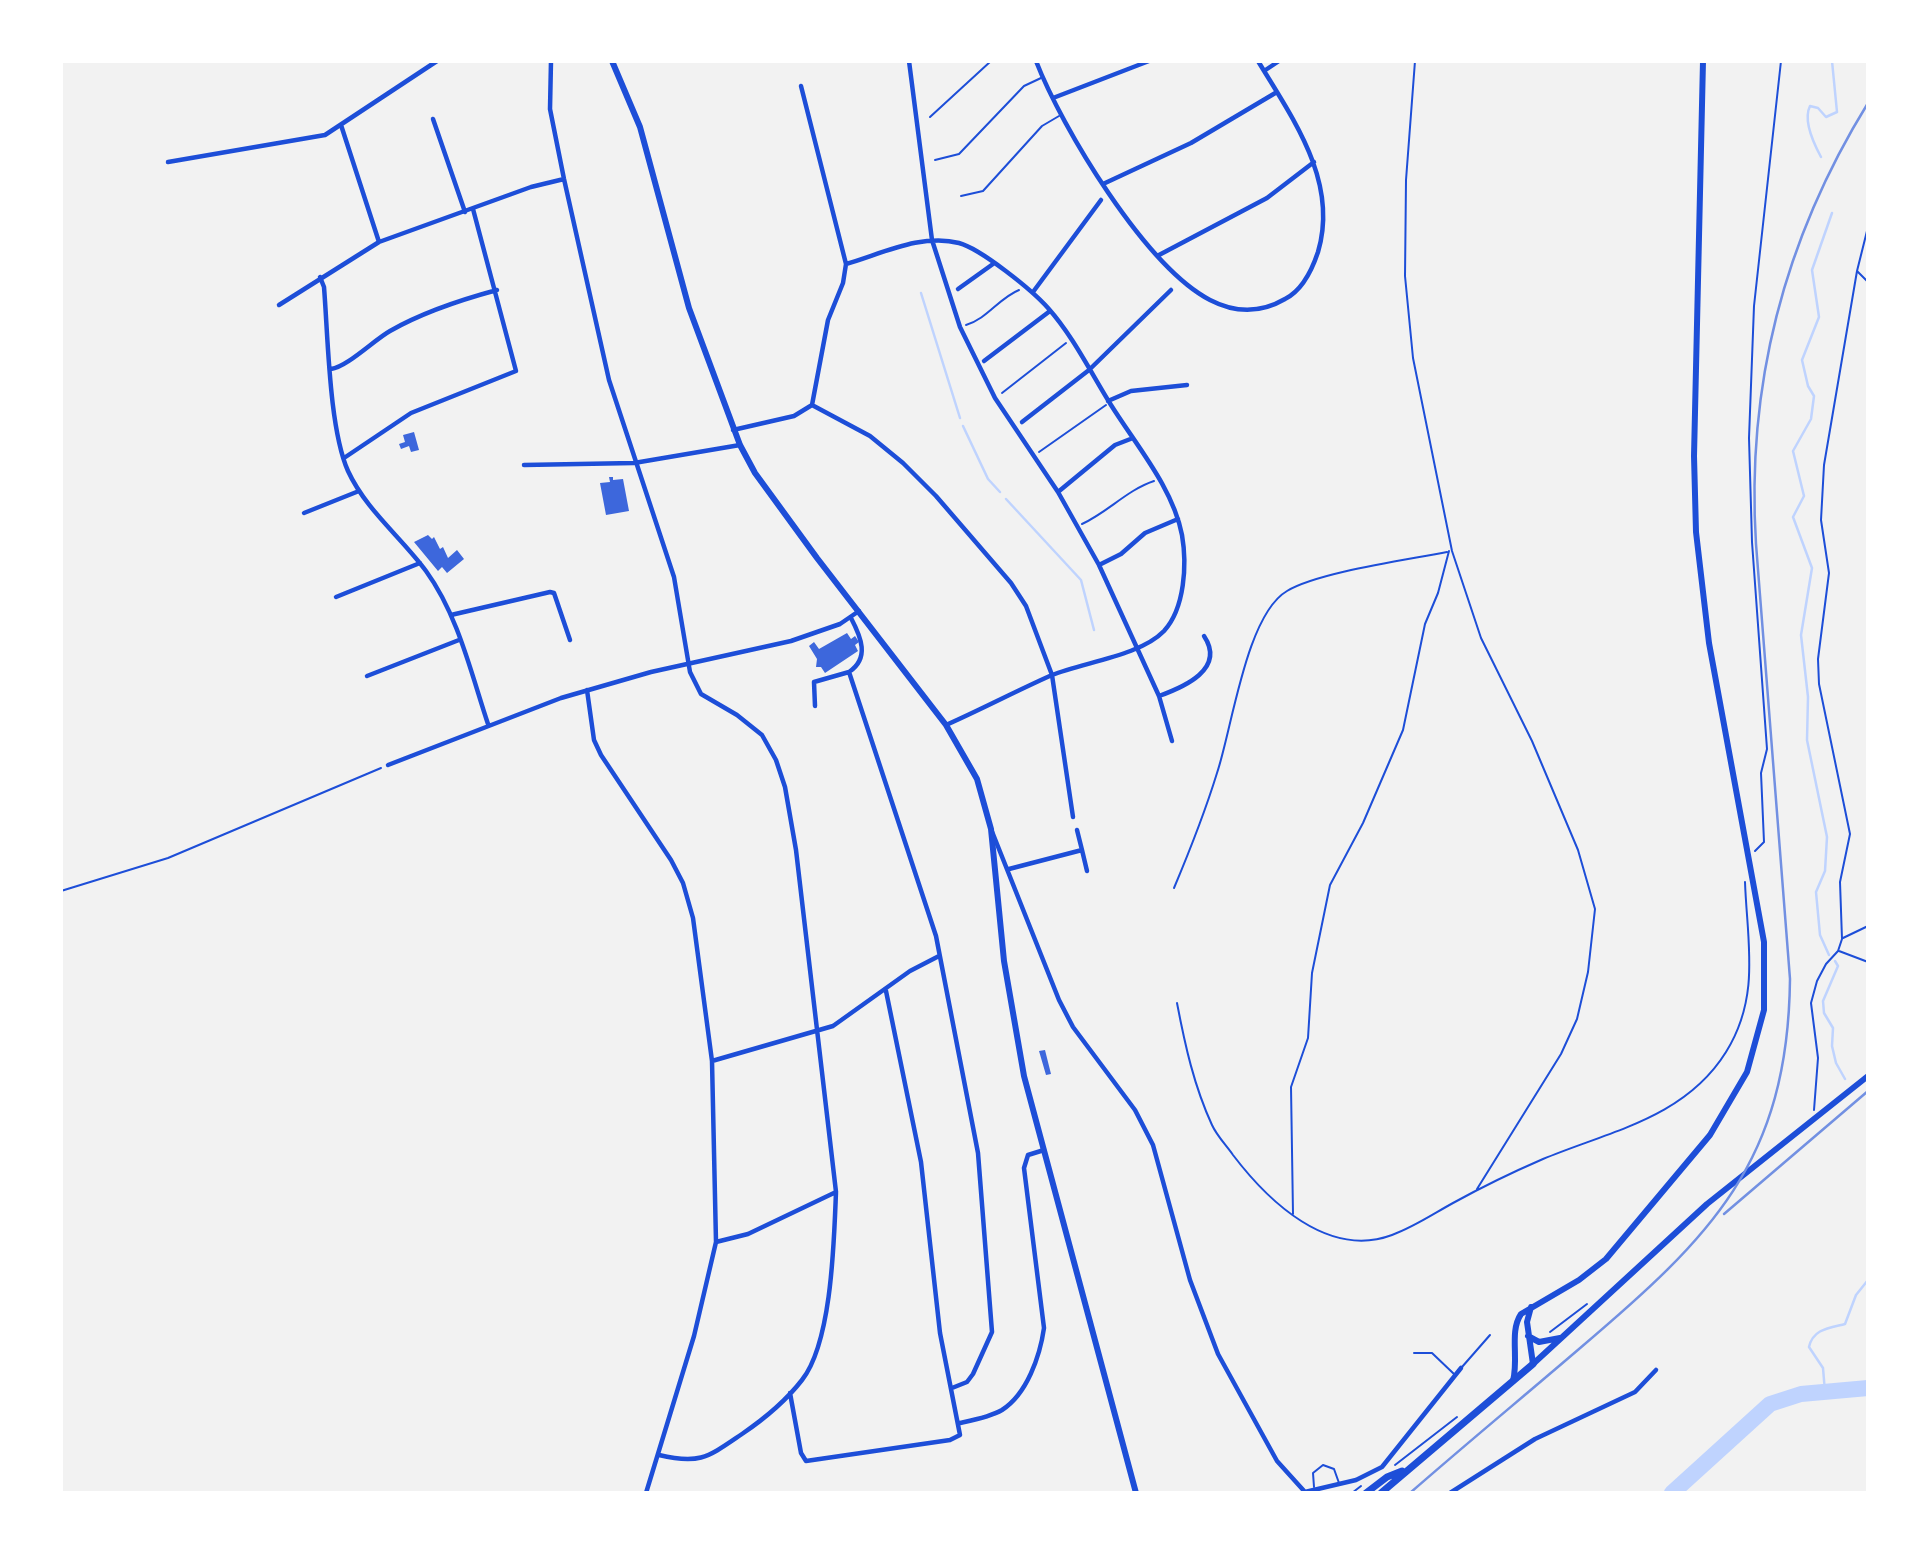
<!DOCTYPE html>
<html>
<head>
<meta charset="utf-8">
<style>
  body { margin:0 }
  #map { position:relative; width:1929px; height:1554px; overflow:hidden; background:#f2f2f2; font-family:"IBM Plex Serif",serif }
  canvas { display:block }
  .frame { position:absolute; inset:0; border:63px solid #fff; pointer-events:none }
</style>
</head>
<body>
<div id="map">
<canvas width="1929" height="1554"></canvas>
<div class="frame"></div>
</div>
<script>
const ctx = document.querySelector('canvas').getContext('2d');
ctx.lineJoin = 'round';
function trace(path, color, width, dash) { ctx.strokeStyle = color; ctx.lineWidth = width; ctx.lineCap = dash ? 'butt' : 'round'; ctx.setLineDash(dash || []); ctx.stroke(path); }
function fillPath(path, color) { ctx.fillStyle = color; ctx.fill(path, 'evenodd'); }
trace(new Path2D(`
  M1821,157C1814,144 1803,120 1810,106L1818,108L1826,117L1837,112L1832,61
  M921,293L960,418
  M963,426L988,479L1000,492
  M1006,499L1081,580L1094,630
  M1829,955L1820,935L1816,892L1825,871L1827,837L1807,740L1808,697L1801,635L1812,568L1793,517L1804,496L1793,451L1811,419L1814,396L1808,386L1802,360L1819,317L1812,270L1832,213
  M1835,961L1838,966L1823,1001L1824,1013L1833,1028L1832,1046L1836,1063L1845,1079
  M1825,1392L1823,1368L1809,1347C1813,1329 1829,1328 1845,1324L1856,1295L1868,1280`), '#bfd3fe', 2.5);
trace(new Path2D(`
  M1672,1493L1770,1404L1801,1394L1868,1388`), '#bfd3fe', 16);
fillPath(new Path2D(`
  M414,432L419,450L411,452L409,446L401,449L399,444L405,442L403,435Z
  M609,477H613V480L623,479L629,511L606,515L600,483L610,482Z
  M428,535L432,539L434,537L440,549L443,547L448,558L457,550L464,559L447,573L442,567L438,571L414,542Z
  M847,633L851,639L855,636L859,642L855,645L858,651L825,673L821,667H816L817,659L809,646L814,642L819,649Z
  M1045,1050L1051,1074L1046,1075L1039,1051Z`), '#3d67dc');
trace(new Path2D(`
  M1415,61L1406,180L1405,276L1413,358L1452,551L1481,638L1532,741L1578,850L1595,909L1588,972L1577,1019L1561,1054L1477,1189
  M1857,271L1868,282
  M966,325C987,319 999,298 1019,290
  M1002,393L1066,343
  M1039,452L1106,405
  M1082,524C1108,512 1127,490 1154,481
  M1755,851L1764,842L1761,773L1767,749L1752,542L1749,438L1754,306L1781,61
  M1174,888C1190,850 1205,812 1217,773C1232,729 1246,615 1287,591C1319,572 1407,560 1447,552
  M61,891L168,858L381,768
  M1843,938L1868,926
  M1839,951L1868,962
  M1177,1003C1185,1045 1194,1086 1212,1125C1217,1136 1226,1145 1233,1155C1268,1201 1328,1259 1392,1235C1414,1227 1433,1214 1453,1203C1482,1187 1513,1172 1543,1159C1610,1131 1685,1118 1726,1052C1761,996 1747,941 1745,882
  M1814,1110L1818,1058L1811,1003L1817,981L1826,964L1838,951L1842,939L1840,882L1850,834L1819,684L1818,659L1829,573L1821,520L1824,465L1857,271L1868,227
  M1293,1214L1291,1087L1308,1038L1312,973L1330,885L1363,823L1403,730L1425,624L1438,593L1449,551
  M1550,1332L1587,1304
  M1395,1465L1457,1417
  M1352,1493L1361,1486`), '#1d4ed8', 2);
trace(new Path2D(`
  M930,117L991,61
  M935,160L959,154L1024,86L1041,78
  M961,196L983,191L1042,126L1059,116
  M1414,1353H1432L1454,1374
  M1462,1367L1490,1335
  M1314,1487L1313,1473L1323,1465L1334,1469L1339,1483`), '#1d4ed8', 2);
trace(new Path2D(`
  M551,61L550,109L564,179L609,380L674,577L690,672L701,694L737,715L762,735L776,760L785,787L796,850L836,1192C834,1240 832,1342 802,1380C785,1402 764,1419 742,1434C708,1457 700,1465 659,1455
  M909,61L932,240L960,327L995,398L1058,492L1099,565L1159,696L1172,741
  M1036,61C1062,128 1145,266 1210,300C1235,313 1261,313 1285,299C1303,290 1312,270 1318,252C1339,182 1293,119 1258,61
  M1264,71L1279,61
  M801,86L846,264
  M1053,98L1149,61
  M433,119L465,212
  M341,125L379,242
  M168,162L325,135L437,61
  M1103,184L1191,143L1277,92
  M1159,255L1267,198L1314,162
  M320,277L324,287C328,336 329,428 348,471C366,510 401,537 426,571C458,615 471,673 488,724
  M958,289L993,264
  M1033,292L1101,200
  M279,305L379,242L531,187L564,179
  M984,361L1050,311
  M331,369C347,367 374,340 390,331C423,312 460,300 497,290
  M1108,401L1131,391L1187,385
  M812,405L870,436L903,463L936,496L1011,583L1026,606L1052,675L1073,817
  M1022,422L1089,370L1171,290
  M733,430L794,416L812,405L828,320L843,283L846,264C881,254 922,233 959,243C981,249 1032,290 1048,308C1073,336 1091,373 1111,405C1136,445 1173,488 1182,535C1187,564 1185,608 1164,631C1140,656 1084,662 1052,675C1016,691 982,709 946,725
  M344,458L411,413L516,371L473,209
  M524,465L634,463L740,445
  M1058,492L1115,445L1133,438
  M304,513L359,491
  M1099,565L1121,554L1145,533L1178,519
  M336,597L420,563
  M451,615L550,592L554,593L570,640
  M851,618C861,637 870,658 849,672L936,936L978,1153L992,1332L973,1374L967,1382L952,1388
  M367,676L459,640
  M587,690L594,740L601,755L671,860L683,883L693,918L712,1061L716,1242L694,1336L646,1493
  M1159,696C1184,687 1226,669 1204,636
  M815,706L814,682L849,672
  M388,765L561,698L651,672L791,641L840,624L859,611
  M991,829L1059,1000L1073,1027L1135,1110L1153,1145L1190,1280L1218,1354L1277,1461L1305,1492
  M1077,830L1082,850
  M1009,869L1082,850L1087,871
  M712,1061L833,1026L910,971L939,956
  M716,1242L748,1234L836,1192
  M790,1393L801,1453L806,1461L950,1440L960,1435L940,1333L921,1162L886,991
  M960,1423C974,1420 990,1417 1002,1410C1027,1394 1040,1356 1044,1328L1024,1168L1028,1155L1044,1150
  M1305,1492L1356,1480L1382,1467L1461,1368
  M1450,1493L1535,1439L1635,1392L1656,1370`), '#1d4ed8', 4.5);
trace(new Path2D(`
  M612,61L640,127L689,308L740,445L755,473L817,558L946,725L977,779L991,829L1004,961L1024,1076L1136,1493
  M1531,1307L1527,1322L1533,1364
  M1528,1336L1539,1342L1560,1338
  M1533,1364L1707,1204L1868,1076
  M1513,1381C1519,1358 1509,1332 1521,1314L1579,1280L1606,1259L1710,1135L1747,1072L1764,1010V942L1709,643L1696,532L1694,456L1703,61`), '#1d4ed8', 6);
trace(new Path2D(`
  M1366,1493L1387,1477L1402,1471
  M1381,1493L1533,1364`), '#1d4ed8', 7);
trace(new Path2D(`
  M1724,1214L1868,1091
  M1410,1493C1466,1444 1523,1397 1579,1349C1711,1237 1788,1162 1790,979L1756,544C1746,385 1784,239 1868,103`), '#7290e2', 2.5);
</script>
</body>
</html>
